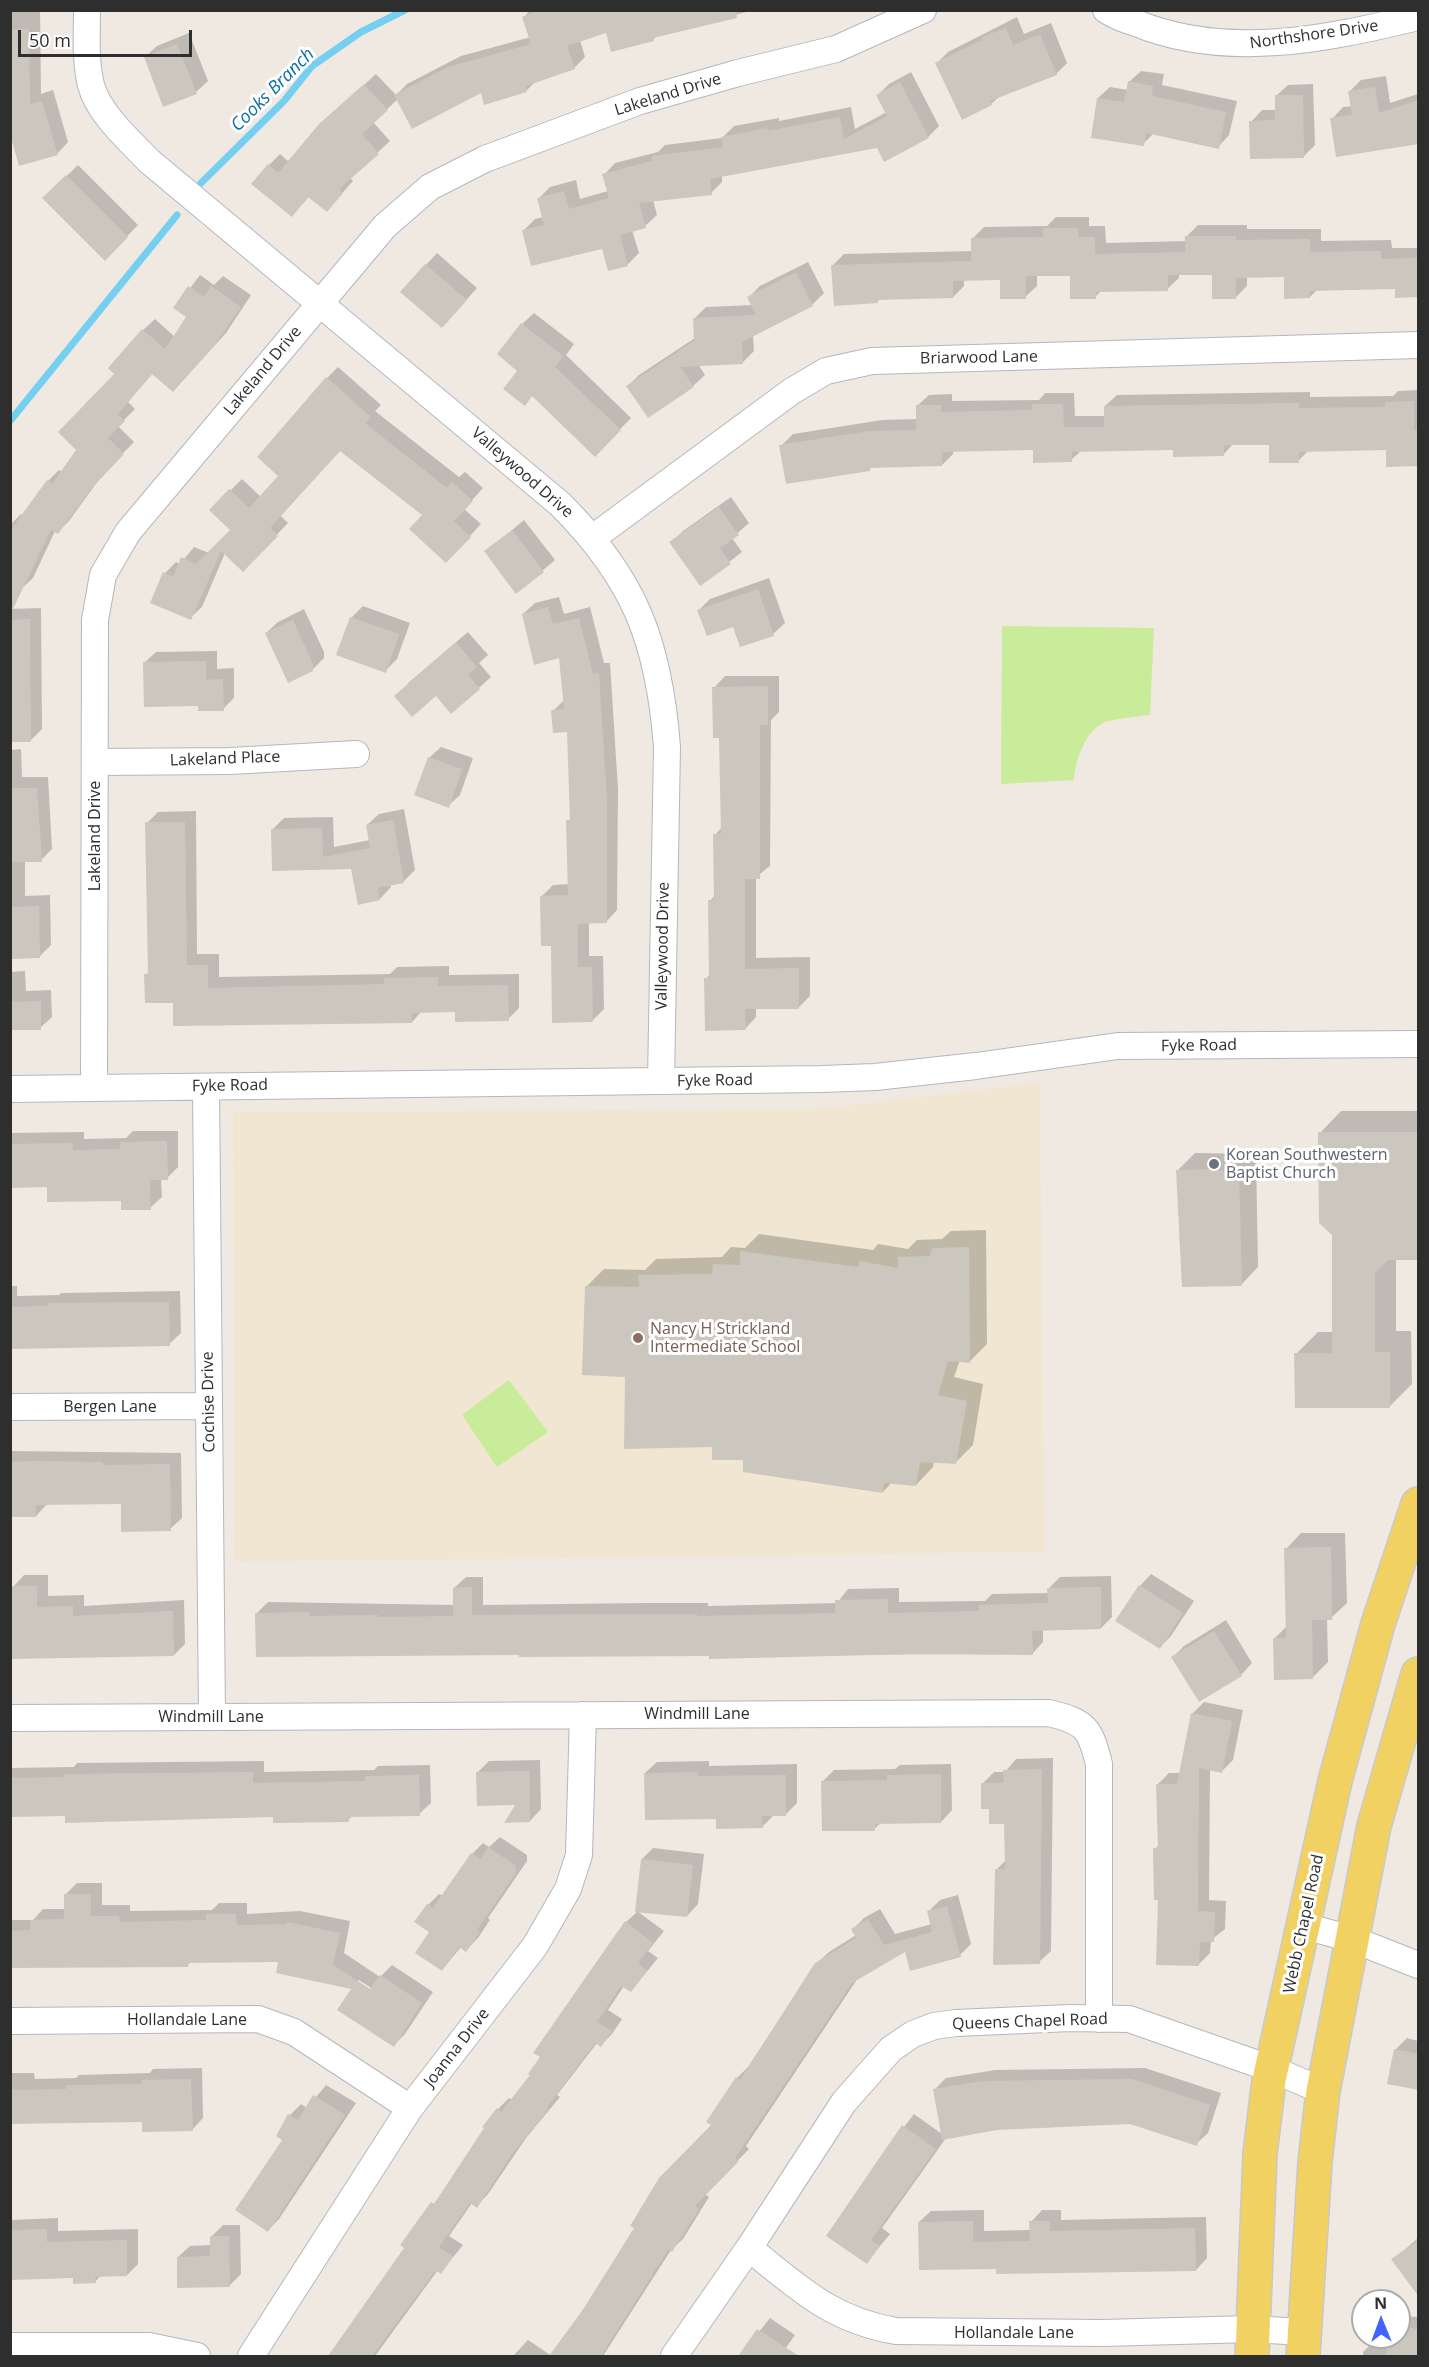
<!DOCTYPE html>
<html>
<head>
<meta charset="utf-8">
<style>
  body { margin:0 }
  #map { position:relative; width:1429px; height:2367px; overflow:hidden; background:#efe9e1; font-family:"Open Sans",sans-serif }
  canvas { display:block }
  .frame { position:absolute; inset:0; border:12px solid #2e2e2e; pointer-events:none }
  .north { position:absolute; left:1351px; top:2289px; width:60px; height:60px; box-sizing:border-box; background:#fff; border:2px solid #ababab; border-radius:50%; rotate:359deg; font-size:16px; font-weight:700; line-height:24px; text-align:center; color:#2e2e2e }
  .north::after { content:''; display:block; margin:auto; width:21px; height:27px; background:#4264fb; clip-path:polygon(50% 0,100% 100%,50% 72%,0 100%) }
  .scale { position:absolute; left:18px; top:30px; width:174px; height:27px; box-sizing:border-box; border:3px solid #2e2e2e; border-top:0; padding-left:8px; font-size:18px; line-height:21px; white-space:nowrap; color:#2e2e2e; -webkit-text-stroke:4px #fff; paint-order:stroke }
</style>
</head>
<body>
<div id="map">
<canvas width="1429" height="2367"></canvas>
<div class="frame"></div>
<div class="north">N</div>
<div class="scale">50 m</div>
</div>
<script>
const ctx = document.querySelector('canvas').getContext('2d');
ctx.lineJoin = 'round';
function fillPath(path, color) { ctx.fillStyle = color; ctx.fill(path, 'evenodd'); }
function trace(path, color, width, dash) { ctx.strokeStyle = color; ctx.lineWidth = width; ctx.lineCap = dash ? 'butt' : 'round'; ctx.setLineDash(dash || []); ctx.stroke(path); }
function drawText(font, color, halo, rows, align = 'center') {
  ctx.font = font + ' "Open Sans",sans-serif'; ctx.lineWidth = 6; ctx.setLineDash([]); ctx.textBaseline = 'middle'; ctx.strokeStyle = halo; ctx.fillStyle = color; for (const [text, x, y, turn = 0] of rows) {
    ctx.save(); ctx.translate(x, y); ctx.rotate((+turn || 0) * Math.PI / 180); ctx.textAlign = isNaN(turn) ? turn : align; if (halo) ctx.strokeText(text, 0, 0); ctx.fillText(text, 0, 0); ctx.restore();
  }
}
fillPath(new Path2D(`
  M1040,1083L1044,1552L235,1562L233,1112L820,1109Z`), '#f0e6d1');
fillPath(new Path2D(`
  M1002,626L1154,628L1150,715C1136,717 1121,718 1108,721C1086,728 1075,760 1074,780L1001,784Z
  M509,1380L548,1432L497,1467L462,1415Z`), '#c9ec9a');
fillPath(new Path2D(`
  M10,10H40L41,94L53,90L68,142L57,154L10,128Z
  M530,10H754L657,35L653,40L607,31L580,40L585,57L574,68L536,81L526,91H482L398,99L373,122L390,141L350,178L353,181L327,210L309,196L303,204L269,165L280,154L289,162L333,113L376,74L396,95L407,84L461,56L531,37L524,17Z
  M1017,17L1024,34L1051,23L1067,63L1056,74L1000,96L991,104L937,63L948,52Z
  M189,33L208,81L196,92L145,57L157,46Z
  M1141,71L1164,74L1162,85L1237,101L1229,135L1218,147L1154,133L1143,144L1098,98L1110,87L1128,90L1129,82Z
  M911,72L939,126L928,137L722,175V182L711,193L653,200L657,215L645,226L632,230L639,253L627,265L603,247L523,231L535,219L544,217L539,198L550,187L576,180L580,199L608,191L604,175L615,163L658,152L665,145L722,138L734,126L779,118V121L851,107L855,129L887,112L878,95L889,84Z
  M1386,76L1390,103L1418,94V144L1332,119L1343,107L1352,106L1350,91L1361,80Z
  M1313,84L1315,145L1303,157L1251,122L1262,110H1276V96L1288,85Z
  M78,165L138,225L105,259L44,198Z
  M1056,217H1089V226H1105L1106,243L1187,241V236L1198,225H1247V229H1321V241L1391,240L1392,248H1418V296L1397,288L1318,289L1310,297L1285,275L1247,276V286L1236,297L1213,274H1179V278L1167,289L1102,290L1095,297L1071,274L1037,275V286L1025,297L1002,278L964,279V286L953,297L881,298L877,302L833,265L844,254L973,251V238L984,227L1047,226Z
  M437,253L477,288L453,315L426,265Z
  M808,262L824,293L812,305L753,335L754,351L743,362L698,364L705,375L693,386L648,416L628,386L639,375L695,338L694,319L706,307L753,305L749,297L760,286Z
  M200,275L214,285L223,276L251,295L226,333L184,379L153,373L128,402L135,409L118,426L134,442L103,474L69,521L58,532L55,531L33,578L21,589L10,584V525L21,514L23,516L48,481L59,470L62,472L78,449L116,374L143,330L155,319L175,337L188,317L175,308Z
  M534,313L574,344L566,355L631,418L595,455L533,395L524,404L520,370L522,324Z
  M338,367L381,405L375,411L459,477L465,472L483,488L464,509L481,524L458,549L424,515L341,450L280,515L288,523L243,570L225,553L202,607L190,618L165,573L176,562L180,564L194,547L209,553L232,529L211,510L242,479L261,497L281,476L327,378Z
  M1418,390V465L1387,449L1309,450L1298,461L1271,444L1234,443L1223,455L1175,449L1081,451L1071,460L1034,449L953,450V454L942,465L873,466L869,469L781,446L793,434L882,420L917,419V406L929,395L952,394V401L1039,400L1045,393H1074L1075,416H1105V406L1117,395L1310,392V397L1393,396L1398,391Z
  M731,497L749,523L732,538L742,552L701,584L671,543L683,531Z
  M524,520L555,560L517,592L486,552Z
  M769,578L785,623L773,634L734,625L699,610L710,599Z
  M559,597L564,614L590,607L604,663H610L618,789L617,910L606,922H589V956H603L604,1009L593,1020L552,944L542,896L553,885L569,884L568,821L572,817L569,730L553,711L565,699L561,656L523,614L535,603Z
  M363,606L410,623L397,659L385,671L351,618Z
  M41,608L42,729L31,740L10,741V609Z
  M304,609L324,652V658L312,670L266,633L278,622Z
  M468,632L488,655L479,663L491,677L452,712L436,694L407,684Z
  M217,651V669L234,668V698L223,709L200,704L144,663L156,652Z
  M725,676H779V712L771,720L770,866L756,877V958L810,957V996L799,1007L756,1008V1017L745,1029L706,979L710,974V901L716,894L715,835L722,827L721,737L714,688Z
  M441,747L473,758L460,795L448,806L429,758Z
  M21,749L22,777H48L52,849L41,860L25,861V896L50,895L51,945L39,957H10V750Z
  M404,809L415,870L404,881L390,884L391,887L380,899L352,868L273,869L272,830L284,818L333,817L334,847L370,840L367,825L379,814Z
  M196,811L197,954H219V977L390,974L397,967L449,966V975L519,974V1008L508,1019L456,1011H422L412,1022L174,1001L146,975L150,970L147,823L158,812Z
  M25,971L26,991L51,990L52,1017L40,1028L10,1029V972Z
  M1341,1111H1418V1259H1396V1331H1411L1412,1384L1390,1406L1296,1354L1318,1332H1334L1333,1234L1320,1133Z
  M133,1131H178V1167L167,1178H161L162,1197L150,1208L122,1199L49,1186H10V1133L84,1132V1139L126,1138Z
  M1195,1153L1256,1154L1258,1267L1241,1285L1180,1249L1178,1170Z
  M986,1230L987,1344L970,1361L960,1360L954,1377L983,1384L973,1445L955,1463L934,1461L933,1467L916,1485L892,1482L883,1492L745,1458L714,1445L626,1376L586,1287L604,1269L645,1270L656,1259L722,1257L731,1247L745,1248L759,1234L873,1250L878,1244L908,1249L917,1240L942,1239L951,1231Z
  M10,1286H17V1296L59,1295L61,1293L180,1291L181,1333L169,1344L10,1347Z
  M10,1451L181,1453L182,1518L170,1529L122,1502L47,1504L36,1516H10Z
  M1301,1533H1345L1347,1603L1331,1618H1327L1328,1662L1312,1678L1274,1639L1287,1626L1286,1549Z
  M1151,1574L1194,1601L1171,1636L1160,1647L1118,1620L1140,1586Z
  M24,1575H48V1596L84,1595V1606L184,1600L185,1644L174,1655L10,1657L13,1587Z
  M1111,1576L1112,1617L1101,1628L1043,1629V1642L1032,1654L711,1655L256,1614L268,1602L454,1605V1588L466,1577H483V1605L646,1603H708V1606L837,1603L848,1589L899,1588V1602L985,1601L992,1594L1049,1593V1588L1060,1577Z
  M1226,1620L1252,1663L1241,1675L1173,1657L1184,1646Z
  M1204,1702L1243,1710L1233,1760L1222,1771L1210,1769L1209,1900L1226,1901L1225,1929L1211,1940L1210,1953L1199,1964L1160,1898L1155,1849L1159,1845L1158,1784L1169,1773H1181L1192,1714Z
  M1053,1758L1051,1951L1039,1962L994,1963L996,1870L1006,1860V1822L991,1808L982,1784L994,1772H1005L1016,1759Z
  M540,1760L541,1809L530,1821L518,1804L478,1772L489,1761Z
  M264,1761V1772L374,1770L378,1766L430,1765L431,1803L419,1814L353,1815L348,1820L275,1816L10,1815V1768L74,1767L77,1763Z
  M709,1761V1766L797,1764V1803L786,1814L774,1815L762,1827L717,1817L645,1773L657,1762Z
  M951,1764L952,1810L941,1822L881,1823L874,1829L822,1782L834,1770L895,1769L900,1765Z
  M500,1837L527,1855V1861L488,1918L490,1920L478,1938L466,1950L461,1947L442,1970L428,1905L439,1894L443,1896L472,1854L483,1843L489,1847Z
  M653,1848L704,1854L698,1904L687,1916L637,1911L664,1931L648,1951L658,1958L631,1991L624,1986L608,2010L622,2019L612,2034L601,2045L597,2043L557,2095L560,2097L526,2138L488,2194L477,2206L472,2203L449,2236L463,2245L441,2272L438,2270L375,2356H330L406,2247L402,2245L444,2191L498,2109L509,2098L512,2100L532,2075L626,1922L636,1913L642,1859Z
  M77,1883H102V1905H130V1911L212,1910L219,1903H247V1914L300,1911L350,1921L344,1953L380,1977L392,1965L433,1992L405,2034L394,2045L353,1988L280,1960L191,1962L188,1965H10V1920H33L43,1909H66L65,1895ZM359,1980L377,1992L375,1995L357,1982Z
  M958,1895L971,1944L960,1955L906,1950L858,1978L746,2146L749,2149L705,2194L709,2197L683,2239L671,2250L603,2356H513L528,2340L552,2356L713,2125L737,2078L748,2067L816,1964L829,1952L856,1935L853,1929L864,1918L880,1909L895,1934L932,1924L928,1912L940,1900Z
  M1407,2038L1418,2041V2089L1395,2050Z
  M202,2068L203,2118L192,2130L143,2120L10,2122V2073H34L35,2079L76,2078L79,2075L150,2073L153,2069Z
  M1145,2068L1221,2093L1208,2133L1196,2144L1130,2122L996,2128L946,2138L882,2228L890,2234L867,2262L875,2168L873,2167L914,2114L942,2134L934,2090L946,2078L995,2070Z
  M326,2085L356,2103L279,2219L268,2230L290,2115L301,2104L307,2108Z
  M984,2210V2231L1031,2230V2222L1042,2210H1061V2220L1206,2217L1207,2258L1196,2270L998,2268L919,2222L931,2211Z
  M58,2218V2231L138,2229V2264L127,2275H101L95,2282L75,2277L10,2278V2220Z
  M223,2225H240L241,2274L229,2286L178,2257L190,2246L211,2245V2237Z
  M1418,2238V2294L1393,2260Z
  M1402,2316L1418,2317V2356H1363V2352L1374,2341L1389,2342L1390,2337H1399V2319Z
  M770,2318L795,2335L780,2356H740Z`), '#0003');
trace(new Path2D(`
  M201,183L284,101L312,66L361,32L405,10
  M10,421L177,215`), '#75cff0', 7);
fillPath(new Path2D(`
  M539,10H736L737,18L653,38L654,41L611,52L606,33L567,46L575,69L526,86L527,92L484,105L481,93L412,129L394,95L448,67L531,44L522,17Z
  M1006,28L1013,45L1040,34L1057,75L990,101L992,105L962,120L935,63L982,40V37Z
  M29,29L30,104L42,101L58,155L19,166L10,134V30Z
  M177,44L197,94L163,107L144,57Z
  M1128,81L1153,86L1152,96L1226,112L1219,149L1146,133L1144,146L1091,138L1097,98L1124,102Z
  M900,82L929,138L884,162L877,148L710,179L712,195L639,203L646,228L620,235L628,266L608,271L602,249L531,266L522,230L544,225L537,198L564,191L569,209L609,198L602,174L652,161V156L723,147L721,137L767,128L768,131L840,117L844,139L887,116L876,95Z
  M364,84L388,110L362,134L379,154L339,189L343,193L327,212L308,197L292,217L251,184L268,164L278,173L319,124Z
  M1375,87L1379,113L1419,100V144L1336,157L1330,118L1352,115L1348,91Z
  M1275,95H1303L1304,158L1250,159L1249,121L1275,120Z
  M66,175L128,237L105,261L42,198Z
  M1043,228H1078V237H1095V254L1185,252V236H1236V240L1310,239V252L1381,251V259L1419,258V297L1395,298V289L1310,291V298L1284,299V277L1236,278V299H1212V275H1168V291L1096,292V299H1070V276H1026V299H1000V280L953,281V298L877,300L878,303L834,306L831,265L971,261V238L1043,237Z
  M425,264L467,300L442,328L400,292Z
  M796,272L813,306L742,342L743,364L680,367L694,387L648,418L626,386L694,341L693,318L756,315L747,297Z
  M188,286L204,297L211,286L241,307L214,346L173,392L152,374L118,414L125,421L108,438L124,454L92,488L58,534L51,530L10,615V531L47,480L52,484L76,450L58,432L114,374L108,368L142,329L165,349L186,317L173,308Z
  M521,323L563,356L555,367L621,430L595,457L532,396L525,406L503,389L517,371L497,354Z
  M326,377L371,417L365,423L447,488L452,482L473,501L454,521L471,537L446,563L409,529L422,515L340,451L270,528L278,536L243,572L221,551L191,620L150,603L163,572L173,577L181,557L196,564L230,530L209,510L229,489L249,508L278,476L257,457Z
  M1414,401V430H1419V466L1386,467V450L1299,452V463H1269V445H1224V456L1173,457V450L1072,452V462L1033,463V450L942,452V466L870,468V471L786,484L779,445L869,431L916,430V405H941V412L1032,410V404H1063L1064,427H1104V406L1299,403V408L1385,407V402Z
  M719,507L739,535L720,548L731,564L700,586L669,542Z
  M512,530L544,572L516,594L484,551Z
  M758,589L774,636L740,647L733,627L707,636L697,610Z
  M548,607L553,624L579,618L593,674L599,673L607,801V923L578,924V967H592L593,1022L552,1023L551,946H541L540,896L568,895L566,820H570L567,732L553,733L551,710L564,709L559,658L534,665L522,614Z
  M350,617L399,634L386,673L336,655Z
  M30,619L31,742H10V620Z
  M293,620L313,664V671L288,683L265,633Z
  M456,642L477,667L468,675L480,689L451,714L436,696L412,717L394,696Z
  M206,661V680L223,679L224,711H198V706L144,707L143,662Z
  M768,686V725H760V879H745V969L799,968V1009H745L746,1030L705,1031L704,978H709L708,900H714L713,834H721L719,738H713L712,687Z
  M428,757L462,769L449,808L414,795Z
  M10,788H37L42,862H10Z
  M393,820L404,883L378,888L380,900L358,905L351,869L272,871L271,829L322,828L323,857L370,848L366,825Z
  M145,822H185L187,965H208V988L384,984V978L438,977V986L508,985L509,1021L455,1022V1012L412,1013V1023L173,1026V1003H145L144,974H148Z
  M39,906L40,958L10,959V907Z
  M41,1001V1030H10V1002Z
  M1318,1132H1419V1260H1388L1375,1273V1352H1390V1408H1295L1294,1353H1332V1235L1319,1223Z
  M167,1141L168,1180H150L151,1210H121V1201L47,1202V1187L10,1188V1144L73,1143V1150L120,1149V1142Z
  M1219,1169V1171H1239L1242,1286L1182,1287L1176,1170Z
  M969,1247L970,1363L948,1361L938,1395L967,1401L956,1464L920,1462L916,1486L884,1483L883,1493L743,1472V1460H712V1447L624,1449L625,1377L582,1375L585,1286L639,1287L638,1275L712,1274L713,1264L740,1265V1251L858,1267L860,1261L898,1268V1257L930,1256L932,1248Z
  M169,1302L170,1346L10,1349V1307L48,1306V1303Z
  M35,1461L103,1462V1465L170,1464L171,1531L121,1532V1504L36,1505V1517H10V1462Z
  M1331,1547L1332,1620H1312L1313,1679L1274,1680L1273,1638H1286L1284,1548Z
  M1139,1585L1183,1613L1160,1649L1115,1621Z
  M11,1586H37V1607L73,1606V1616L173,1611L174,1656L10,1659Z
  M472,1587V1615L633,1614H697V1616L835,1613V1600L888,1599V1613L979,1611V1605L1048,1603L1047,1588L1101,1587V1629L1032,1631L1033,1655L915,1654L709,1659V1656L519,1657V1655L256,1657L255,1613L309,1612V1616L378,1615V1617L453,1616V1588Z
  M1214,1631L1242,1676L1199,1702L1171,1657Z
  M1191,1713L1232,1721L1222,1773L1199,1768L1198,1911L1215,1912L1214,1942H1200L1199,1966L1156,1965L1158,1900H1154L1153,1848H1158L1156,1784H1177Z
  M1042,1769L1040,1964L993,1965L995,1869H1005L1004,1824H989V1809H981V1783H1004L1003,1770Z
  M530,1771V1822L504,1823L515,1805L477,1806L476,1772Z
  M253,1772V1783L365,1781V1776L419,1775L420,1816L348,1817L349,1822L273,1823V1817L65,1823V1816L10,1817V1778L65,1777L64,1774Z
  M698,1772V1776L786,1775V1816H762L763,1828L716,1829V1819L645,1820L644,1773Z
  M941,1774V1823L875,1824V1831H822L821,1781L887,1780V1775Z
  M488,1847L516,1866V1873L477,1930L480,1932L466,1952L459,1947L442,1971L415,1953L429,1932L414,1922L427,1904L433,1908L471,1853L480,1859Z
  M641,1859L693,1865L687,1917L635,1912Z
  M64,1894H91V1916H119L120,1922L206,1920V1914H236L237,1925L286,1924L287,1922L340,1933L333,1965L370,1989L380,1975L422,2003L394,2047L337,2010L351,1989L276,1973L278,1962L188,1963V1967L10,1968V1931L30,1930V1920L64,1919Z
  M947,1906L961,1957L910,1971L905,1952L852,1983L735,2158L739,2161L695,2206L699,2209L672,2252L668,2250L601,2356H549L584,2308L634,2228L630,2226L659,2178L711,2125L706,2122L736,2077L740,2080L815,1963L856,1938L851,1929L868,1919L884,1945L932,1932L927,1911Z
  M625,1921L653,1943L638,1963L647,1971L631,1992L621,1986L597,2022L612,2031L601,2047L595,2043L547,2107L549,2109L514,2151L477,2208L470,2203L439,2247L453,2257L441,2274L436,2270L372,2356H328L404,2248L400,2245L431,2202L434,2204L484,2128L482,2127L497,2108L501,2112L530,2075L528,2074L540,2057L533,2053Z
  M1394,2049L1419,2054V2090L1387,2084Z
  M191,2079L193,2131L142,2132V2122L10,2124V2090L66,2089V2085L141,2084V2080Z
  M1132,2079L1210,2105L1197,2146L1130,2124L997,2130L942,2140L933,2089L983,2081Z
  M313,2095L345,2115L268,2232L235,2210L282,2140L276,2136L288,2114L298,2120Z
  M902,2125L936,2149L871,2240L880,2246L867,2264L826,2236Z
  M973,2221V2242L1030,2241L1029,2221H1050V2231L1195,2228L1196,2271L996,2274V2269L919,2270L918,2222Z
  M47,2229V2242L127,2240V2276L95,2277L96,2283L73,2284V2278L10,2280V2230Z
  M210,2236H229L230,2287L177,2288V2257L210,2256Z
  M1419,2240V2297L1391,2259Z
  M1399,2327L1419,2329V2356H1386L1388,2337H1399Z
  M757,2329L799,2356H738Z`), '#cbc7bf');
const minor = new Path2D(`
  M87,10C87,35 85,61 91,85C98,113 130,141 149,161L560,504C635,579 659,642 667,747L661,1081
  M1106,10C1115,16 1126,20 1136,23C1226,60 1327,39 1418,17
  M594,537L792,391L826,371L872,361L1418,345
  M95,762L230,761L356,754
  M206,1087L212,1717
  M94,1088L95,620L103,575L128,532L385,226L430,187L485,159L640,101L738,73L836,49L923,10
  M10,1089L822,1079L875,1077L976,1066L1118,1046L1418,1044
  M10,1407L209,1406
  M10,1718L1049,1713C1086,1722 1090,1728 1099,1764V2019
  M1304,1926L1352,1939L1418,1965
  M10,2021L258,2019L294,2032L410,2108
  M749,2248C799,2288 831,2320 896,2331L1102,2333L1252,2329L1303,2332
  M10,2346H149L197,2356
  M251,2356L410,2108L535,1946L568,1889L579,1855L583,1715
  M674,2356L749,2248L844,2102L891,2049L913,2034L934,2026L956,2023L1070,2018L1129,2019L1272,2069L1323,2091`);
const major = new Path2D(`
  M1252,2356L1260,2154L1269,2080L1335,1781L1378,1624L1418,1504
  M1303,2356L1315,2162L1323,2091L1374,1826L1418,1674`);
trace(minor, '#b4b7c1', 28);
trace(major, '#c9c9c9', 36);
trace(minor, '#fff', 26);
trace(major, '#f2d163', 33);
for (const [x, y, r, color] of [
  [1214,1164,6,"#6b7280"],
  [638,1338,6,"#8d6e63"]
]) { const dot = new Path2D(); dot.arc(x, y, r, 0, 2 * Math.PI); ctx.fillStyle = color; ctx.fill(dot); trace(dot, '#fff', 2); }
drawText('16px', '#2e2e2e', '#fff', [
  ["Northshore Drive",1314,35,-8],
  ["Lakeland Drive",668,95,-17],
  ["Briarwood Lane",979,358,-1],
  ["Lakeland Drive",263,371,-50],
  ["Valleywood Drive",522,473,41],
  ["Lakeland Place",225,759,-2],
  ["Lakeland Drive",95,836,-90],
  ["Valleywood Drive",663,946,-89],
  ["Fyke Road",1199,1046,-1],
  ["Fyke Road",715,1081,-1],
  ["Fyke Road",230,1086,-1],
  ["Cochise Drive",209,1402,-91],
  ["Bergen Lane",110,1407],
  ["Windmill Lane",697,1714],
  ["Windmill Lane",211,1717],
  ["Webb Chapel Road",1304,1924,-78],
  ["Hollandale Lane",187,2020],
  ["Queens Chapel Road",1030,2022,-2],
  ["Joanna Drive",457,2048,-52],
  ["Hollandale Lane",1014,2333]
]);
drawText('16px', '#5b616d', '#fff', [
  ["Korean Southwestern",1226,1155],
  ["Baptist Church",1226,1173]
], 'left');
drawText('16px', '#785e54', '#fff', [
  ["Nancy H Strickland",650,1329],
  ["Intermediate School",650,1347]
], 'left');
drawText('italic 18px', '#0d6fa3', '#fff', [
  ["Cooks Branch",273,90,-45]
]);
</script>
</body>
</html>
